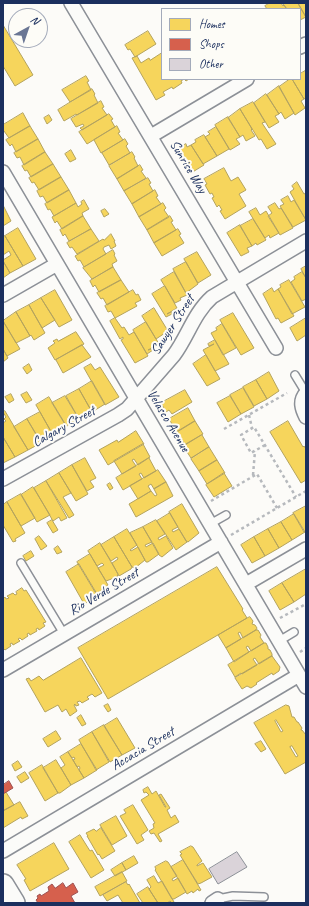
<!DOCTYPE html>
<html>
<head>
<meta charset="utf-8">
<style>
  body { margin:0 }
  #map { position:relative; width:309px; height:906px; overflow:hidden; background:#fcfbf8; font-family:Caveat,sans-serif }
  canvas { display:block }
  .frame { position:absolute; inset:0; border:4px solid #1b2f5e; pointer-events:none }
  .legend { position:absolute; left:161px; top:8px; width:140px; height:72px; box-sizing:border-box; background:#fdfcf7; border:1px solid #a3aaba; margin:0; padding:5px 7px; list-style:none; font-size:12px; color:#1b2f5e }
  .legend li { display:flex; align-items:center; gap:8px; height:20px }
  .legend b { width:20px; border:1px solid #a3aaba }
  .north { position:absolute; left:8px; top:8px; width:40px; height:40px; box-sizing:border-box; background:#fdfcf7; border:1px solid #a3aaba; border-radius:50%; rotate:40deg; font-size:11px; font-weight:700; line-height:16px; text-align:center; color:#1b2f5e }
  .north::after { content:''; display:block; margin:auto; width:14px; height:18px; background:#6a7694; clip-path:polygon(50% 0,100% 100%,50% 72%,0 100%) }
</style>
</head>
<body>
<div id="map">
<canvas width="309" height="906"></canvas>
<div class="frame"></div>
<ul class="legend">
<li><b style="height:11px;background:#f6d55c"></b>Homes</li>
<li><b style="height:11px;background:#d6604d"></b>Shops</li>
<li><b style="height:11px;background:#dad3d9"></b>Other</li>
</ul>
<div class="north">N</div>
</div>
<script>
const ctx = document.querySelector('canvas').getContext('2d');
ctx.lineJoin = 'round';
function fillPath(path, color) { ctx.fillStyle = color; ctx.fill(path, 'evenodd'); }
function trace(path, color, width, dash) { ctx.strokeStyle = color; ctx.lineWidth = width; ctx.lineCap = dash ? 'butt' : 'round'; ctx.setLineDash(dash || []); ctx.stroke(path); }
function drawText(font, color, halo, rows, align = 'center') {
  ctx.font = font + ' Caveat,sans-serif'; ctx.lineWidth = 4; ctx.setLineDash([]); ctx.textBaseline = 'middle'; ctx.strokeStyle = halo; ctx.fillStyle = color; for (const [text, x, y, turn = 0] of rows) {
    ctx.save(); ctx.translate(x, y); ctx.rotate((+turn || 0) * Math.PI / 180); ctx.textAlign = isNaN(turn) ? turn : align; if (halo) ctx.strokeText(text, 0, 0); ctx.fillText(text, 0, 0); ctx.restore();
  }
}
const homes = new Path2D(`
  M270,3H281L283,6L284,5L287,9H267L265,6Z
  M283,3H298L306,17L300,20V9H287Z
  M298,3H306V17Z
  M3,25L33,75L15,86L3,66Z
  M148,31L156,44L135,57L130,49L128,50L125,45Z
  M162,53V79H189L186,81L184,79L181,81L182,83L173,89L172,87L163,92L165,95L156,100L132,58L137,56L141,63L149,58L150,60Z
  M305,71L306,74V98L304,99L292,79H300V74Z
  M86,76L89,81L87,82L91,90L70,102L62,90Z
  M290,79H292L304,99L301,101L305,108L295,115L279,87Z
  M279,86L294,113L285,119L281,112L279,114L267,95Z
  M92,89L95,94L94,95L98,103L77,115L76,114L64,121L58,110Z
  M266,94L279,114L275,116L279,122L269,128L254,103Z
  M101,101L104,107L102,108L107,115L82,130L80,128L84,126L83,124L76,127L71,119Z
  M253,102L265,122L262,123L276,144L267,149L261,139L259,140L240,109Z
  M240,109L252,129L251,130L255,136L246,141L243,135L240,137L228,118Z
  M23,113L30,126L9,138L4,131L3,132V125Z
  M109,114L113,119L111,120L115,127L87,144L79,132Z
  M49,115L52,120L47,124L44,118Z
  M228,117L240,137L236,139L240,144L230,150L215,125Z
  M30,126L38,139L16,152L12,144L10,146L6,140Z
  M117,126L120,132L118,133L123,140L101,153L94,140Z
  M216,127L229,149L217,156L205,137L210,134L208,132Z
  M204,135L217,156L203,164L191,145L196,142L195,140Z
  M38,139L45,152L24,165L20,157L17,158L14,153Z
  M125,139L128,144L126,146L130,153L109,165L102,153Z
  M186,144L187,147L191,145L204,165L191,173L177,149Z
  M71,150L76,159L70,162L65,154Z
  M45,152L53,164L31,177L27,170L25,171L22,166Z
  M132,152L135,157L134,158L138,166L117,179L109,166Z
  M53,164L61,177L39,190L34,182L32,183L29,178Z
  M140,165L143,170L141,171L146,178L124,191L117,179Z
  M224,168L231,181L238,177L246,190L239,194L246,206L225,219L220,211L222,210L219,205L217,207L212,198L214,197L212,193L210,194L205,185L207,184L204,179Z
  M61,177L69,190L47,203L43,196L40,197L37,191Z
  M148,178L151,183L149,184L153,191L132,204L124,191Z
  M297,182L304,194L306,193V220L290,192L294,189L292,186Z
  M69,190L76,203L54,216L50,209L48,210L45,204Z
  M155,190L158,196L156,197L161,204L139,217L132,204Z
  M288,196L291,202L294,200L306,220L293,227L280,206L284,204L281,200Z
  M84,200L89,209L82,213L83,216L62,229L57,221L55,223L52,217L76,203L78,207L82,204L81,202Z
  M163,203L166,208L164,210L169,217L147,230L139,217Z
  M275,203L279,209L281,208L293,228L280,235L268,216L272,213L268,207Z
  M4,207L11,221L3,226V208Z
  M256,208L260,215L266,211L279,233L270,238L269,235L265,238L249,212Z
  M105,209L109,214L104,217L101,211Z
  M83,216L91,229L69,241L65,234L63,236L60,230Z
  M170,216L173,221L171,222L176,230L154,243L147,230Z
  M253,219L266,240L257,245L256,243L252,246L240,226Z
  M240,225L252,246L247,248L249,252L241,256L227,233Z
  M18,228L36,259L23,266L5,236Z
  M91,229L99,241L77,254L72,247L70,248L67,243Z
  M178,229L181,234L179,235L184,243L162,256L154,243Z
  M111,234L115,241H114L116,246L111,249L109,245L104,247L103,249L106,254L84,267L80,260L78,261L75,256L103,239L104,240Z
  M5,236L23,266L10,273L3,261V260L11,255L9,251L3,255V237Z
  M113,250L115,254L114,255L117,261L112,264L113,267L92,279L83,268Z
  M197,252L211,275L198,283L184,259Z
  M3,261L10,273L3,278Z
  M186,262L198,284L186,293L173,269Z
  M306,266V278L301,269Z
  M113,267L121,280L99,292L95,285L93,287L90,281Z
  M174,272L187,295L180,298L181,300L175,303L161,280Z
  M302,272L306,278V299L302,301L291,282L295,279L294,277Z
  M121,280L129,292L107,305L103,298L101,299L97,293Z
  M289,280L305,307L292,314L278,289L281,287L280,285Z
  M165,286L177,308L167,314L171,312L172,314L166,317L152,294Z
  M272,288L274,292L278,289L294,316L281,323L278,318L276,319L263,294Z
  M55,290L72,320L59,327L41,298Z
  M133,290L136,295L138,294L141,300L135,303L137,306L115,318L111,311L108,312L105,306Z
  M41,298L55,320L42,328L29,305Z
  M29,305L45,333L34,340L31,335L30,336L16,312Z
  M154,308L168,331L156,339L142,316Z
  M16,312L30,336L16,343L3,321Z
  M233,313L254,348L241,355L220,320Z
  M115,318L122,328L124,327L129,335L134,332L148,356L135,363L121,340L123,339V337L120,339L110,321Z
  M306,318V335L297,341L290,328Z
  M3,321L20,349L7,356L3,349Z
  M146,322L159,344L148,350L152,349L153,350L147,354L133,330Z
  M222,324L236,348L223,355L211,333L217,330L216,328Z
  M76,332L84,344L55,360L48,348L55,343L53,341L57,339L58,341Z
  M215,340L229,364L215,371L203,350L214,344L209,346L208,344Z
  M82,345L91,357L63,373L56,360Z
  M3,349L8,358L3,362Z
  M206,355L220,379L207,386L193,364Z
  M29,364L32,370L27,374L23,368Z
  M91,364L95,370L100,367L119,397L105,405L84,368Z
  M269,372L279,391L267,399L256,380Z
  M256,380L267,399L254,406L243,387Z
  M92,381L105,404L92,412L79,389Z
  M243,388L254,407L241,414L230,395Z
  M79,389L92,412L79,419L66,396Z
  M185,390L192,402L172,414L169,410L166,412L161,403Z
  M27,392L32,400L26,403L21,395Z
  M11,394L14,400L9,403L5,397Z
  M65,396L79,419L66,426L52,403Z
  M230,396L241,414L228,422L217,403Z
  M49,397L67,427L53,435L36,405Z
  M188,408L195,421L177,432L169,419Z
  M5,411L28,450L15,457L3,437V423L6,421L4,419L6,417L3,412Z
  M40,412L53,435L41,442L27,419Z
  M27,419L41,443L28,450L14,427Z
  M195,421L203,434L185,445L177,432Z
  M288,421L303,447L304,446L306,449V480L301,483L270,432Z
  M136,431L144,444L108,465L99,450L117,440L118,442Z
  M202,435L209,447L191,458L183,446Z
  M3,437L15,457L3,463Z
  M143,444L150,457L138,465L134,459L132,460L136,466L122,474L114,461Z
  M209,447L217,460L199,471L191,459Z
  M85,458L96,478L90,481L94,487L87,491L72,465Z
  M149,458L156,471L144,478L141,473L139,474L142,479L123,490L116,478Z
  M217,460L225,473L207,484L199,471Z
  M72,465L88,494L76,501L59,473Z
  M158,470L166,482L154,489L151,484L148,486L151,491L138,499L130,486Z
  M59,473L71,493L63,497L74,515L69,518L46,481Z
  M224,473L232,486L214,497L206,485Z
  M46,481L67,518L61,521L59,517L53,521L34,488Z
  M166,482L173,496L136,517L129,504L151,491L155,496L157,495L154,489Z
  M110,483L113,488L110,490L107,485Z
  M33,487L50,515L37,522L21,495Z
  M21,494L35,518L21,526L7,502Z
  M7,502L25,533L15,539L16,541L13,542L3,525V505Z
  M182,504L199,533L188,542L186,541L169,512Z
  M306,506V531L304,532L293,513Z
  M170,513L178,527L172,530L173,532L179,529L187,542L176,550L157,521Z
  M294,514L305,532L292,540L281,522Z
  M52,520L58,530L53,533L47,523Z
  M156,520L165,534L158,538L159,540L166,536L173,548L162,557L159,555L143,527Z
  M281,522L292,540L279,548L268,529Z
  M143,527L152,542L145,545L146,547L153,543L159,554L148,562H146L130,533Z
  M127,529L137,545L130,550L131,551L138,547L145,560L135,568L132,567L114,537Z
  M268,529L279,548L265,556L254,537Z
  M39,536L47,546L41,550L35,539Z
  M114,537L132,567L131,569L119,576L112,563L118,559L117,557L111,561L101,545Z
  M254,537L265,556L252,563L241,545Z
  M100,543L118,574L117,577L106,581L98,568L104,565L102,563L97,566L88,551Z
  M58,546L62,552L57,554L54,549Z
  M31,551L34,556L26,561L23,556Z
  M90,554L108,585L98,593L95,592L77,562Z
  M79,564L97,594L86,603L83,602L66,572Z
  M217,567L243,609L242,610L247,618L108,699L78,648Z
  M306,569V594L294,602L282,583Z
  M282,583L294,602L280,610L269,591Z
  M22,588L24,591L26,590L46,622L43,623L45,626L39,630L38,628L36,629L37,631L30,635L29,633L27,634L28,636L22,640L20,638L18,639L20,641L13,645L12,643L10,644L11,646L5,650L3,648V599L5,597L6,599L9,598L7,596L13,593L15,595L17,594L16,592Z
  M250,617L253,621L252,624L255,625L257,628L256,630L243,638L240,632L238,633L241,639L226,648L218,635L247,618Z
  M256,630H258L261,635L260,637L264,643L251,651L248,646L246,647L249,652L234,662L226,648Z
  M264,643H266L268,647V649L270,650L272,654V656L259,664L255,658L253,659L257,665L242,674L241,673L235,677L228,665Z
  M272,656L280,667L279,671L273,675L272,673L256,683L257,684L251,688L247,686L242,689L235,678Z
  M81,658L102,693L95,697L92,694L87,697L89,699L82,703L80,701L77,702L79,705L76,706L75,704L74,705L77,711L70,716L66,709L62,712L58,705L45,712L26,679L29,678L31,681L39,676L43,680Z
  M108,704L111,710L108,712L104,706Z
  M286,705L289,706L292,717H294L297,722H298L302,728L301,730H302L306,735L305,736H306V762L285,774L254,723ZM276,720L283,731L281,732L275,721ZM292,746L298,756L296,757L290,747Z
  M81,715L86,724L82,726L77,718Z
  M117,718L135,748L122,755L104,726Z
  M104,725L122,755L110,762L92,732Z
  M56,731L61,739L48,747L43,739Z
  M92,732L109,762L96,770L79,740Z
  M261,741L266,749L261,752L255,744Z
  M81,744L97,770L84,778L79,770L80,768L79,766L77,767L73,760L75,759L74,757L72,758L68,752Z
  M68,752L84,778L71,785L61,768L65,765L60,757Z
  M56,760L71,785L60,793H58L43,768Z
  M18,761L22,767L15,771L12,765Z
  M42,765L58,793L45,801L29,773Z
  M25,772L29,778L21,783L17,777Z
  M148,787L152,794L156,791L165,807H166L159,795L161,794L170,808L167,810L171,818L175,815L179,822L158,834L162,841L160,842L154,833L151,834L149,831L154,828L153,824L155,823L141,800L149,795L146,792L144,793L143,790Z
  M6,792L14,805L3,811V794Z
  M20,802L28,816L22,819L21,817L3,828V811Z
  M133,805L148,830L141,835L144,840L137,844L120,816L126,813L124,810Z
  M116,816L127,836L112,845L100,825Z
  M101,828L115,851L102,859L99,854L98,855L87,836H88L86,833L94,829L96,831Z
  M80,835L90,851L92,850L104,870L91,878L69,842Z
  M54,843L69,869L30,891L24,880L26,879L17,865Z
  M191,846L193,847L202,861L197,865V866L203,863L212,877L201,883L198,884L180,855L182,854L180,852Z
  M134,856L138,863L126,870L122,863Z
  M183,860L201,890L199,891L198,889L193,893L192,891L187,894L171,867Z
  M166,861L168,862L177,876L172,879L173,881L178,878L186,892L174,899H172L155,870L156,869L155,867Z
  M122,863L126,870L115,876L111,870Z
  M122,872L127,881L100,896L95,887Z
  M154,876L158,883L162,881L174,902L172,903L170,901L167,903H158L149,889L151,887L147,880Z
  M126,882L128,885L129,884L140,903H123L118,895L107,901L103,895Z
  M148,887L149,889L158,903H143L137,894Z`);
fillPath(homes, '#f6d55c');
trace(homes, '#b4a35d', 1);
const shops = new Path2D(`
  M9,781L13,788L3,794V785Z
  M63,883L66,888L73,883L78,892L71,896L75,903H38L36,900L38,898L37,896L40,894L41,896L49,891L48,887L52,884L55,888Z`);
fillPath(shops, '#d6604d');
trace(shops, '#9e5152', 1);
const building = new Path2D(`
  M237,852L247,867L218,884L209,869Z`);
fillPath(building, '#dad3d9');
trace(building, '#8c9097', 1);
const lane = new Path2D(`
  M295,375L306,393
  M210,524L226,515
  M21,563L64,634
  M279,641L294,632
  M218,899L233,896L264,897`);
const street = new Path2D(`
  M71,3L276,348
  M300,47L306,44
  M151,136L247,79
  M3,172L306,687
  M3,295L57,264
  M306,393C299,401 302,409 306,417
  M3,479L118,415L127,409L174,355C188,336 194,313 212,297L306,241
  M246,584L306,549
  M3,670L221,542
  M3,851L299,675
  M212,903L218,899`);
const primary = new Path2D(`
  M3,885L14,903`);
trace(lane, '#8c9097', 10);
trace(street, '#8c9097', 16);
trace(primary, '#8c9097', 24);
trace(new Path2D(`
  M249,415L252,428
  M224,429L287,393
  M265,445L251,453L241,435L254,427L296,497
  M253,475L255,451
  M211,501L257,474L277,508
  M231,535L306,491
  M280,618L306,604
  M300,652L306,648`), '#b6b9bd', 2.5, [3, 3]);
trace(lane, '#fbfbf9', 7);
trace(street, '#fbfbf9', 13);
trace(primary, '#fbfbf9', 21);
drawText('14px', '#1b2f5e', '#fdfcf7', [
  ["Sunrise Way",188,167,59],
  ["Sawyer Street",173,325,-57],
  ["Velasco Avenue",168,421,59],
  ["Calgary Street",64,427,-29],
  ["Rio Verde Street",104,592,-31],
  ["Accacia Street",143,749,-31]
]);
</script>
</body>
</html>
